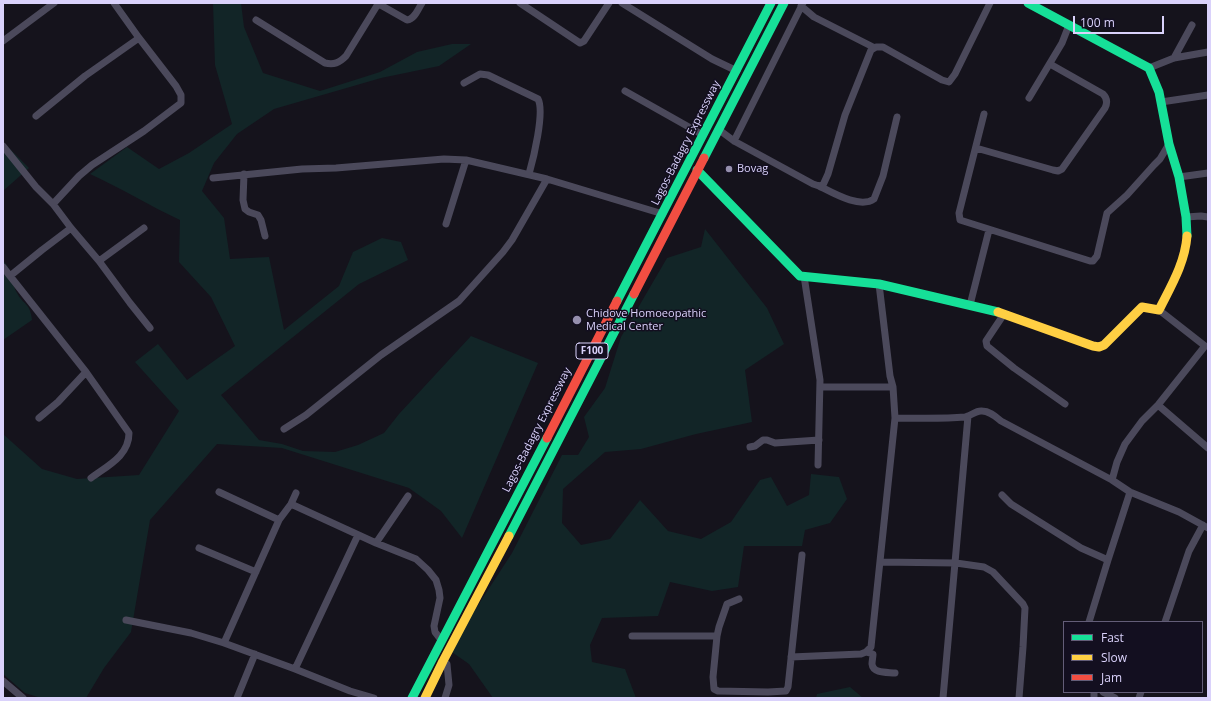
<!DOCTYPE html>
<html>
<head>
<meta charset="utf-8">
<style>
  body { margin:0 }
  #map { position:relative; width:1211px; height:701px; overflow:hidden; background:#15131c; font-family:"Open Sans",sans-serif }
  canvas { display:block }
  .frame { position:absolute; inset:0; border:4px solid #dad2fb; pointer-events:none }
  .legend { position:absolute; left:1063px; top:621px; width:140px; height:72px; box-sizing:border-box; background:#130f20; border:1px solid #635d78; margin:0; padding:5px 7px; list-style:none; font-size:12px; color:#dad2fb }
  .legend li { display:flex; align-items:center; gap:8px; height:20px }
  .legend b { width:20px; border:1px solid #635d78 }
  .scale { position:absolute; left:1073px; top:16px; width:91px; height:18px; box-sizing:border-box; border:2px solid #dad2fb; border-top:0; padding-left:5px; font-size:12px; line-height:14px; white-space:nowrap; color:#dad2fb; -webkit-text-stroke:3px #130f20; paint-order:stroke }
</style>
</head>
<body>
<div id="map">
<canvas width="1211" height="701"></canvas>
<div class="frame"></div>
<ul class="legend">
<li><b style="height:5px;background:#16e098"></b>Fast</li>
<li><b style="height:5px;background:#ffcf43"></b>Slow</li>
<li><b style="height:5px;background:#f24e42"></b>Jam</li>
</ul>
<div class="scale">100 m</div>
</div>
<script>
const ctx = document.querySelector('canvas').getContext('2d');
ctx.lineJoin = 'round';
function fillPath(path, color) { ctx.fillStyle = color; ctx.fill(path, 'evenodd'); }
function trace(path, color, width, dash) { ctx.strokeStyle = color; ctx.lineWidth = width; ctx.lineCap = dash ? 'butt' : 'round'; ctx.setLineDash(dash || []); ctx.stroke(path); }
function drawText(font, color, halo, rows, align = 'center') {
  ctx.font = font + ' "Open Sans",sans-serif'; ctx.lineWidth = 3; ctx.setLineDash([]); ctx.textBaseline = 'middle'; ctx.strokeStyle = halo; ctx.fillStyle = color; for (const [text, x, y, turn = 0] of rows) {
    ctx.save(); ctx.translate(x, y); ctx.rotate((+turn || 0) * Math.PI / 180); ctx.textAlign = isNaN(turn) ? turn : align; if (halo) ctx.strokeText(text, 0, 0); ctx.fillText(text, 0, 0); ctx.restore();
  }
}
fillPath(new Path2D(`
  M213,3H241L244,27L263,73L320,91L380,72L417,52L452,44H471L439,66L381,78L274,109L237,134L214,163L202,191L224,218L230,259L269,257L284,330L339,286L353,252L382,238L401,242L408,260L359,284L221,395L259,440L282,444L303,451L335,452L358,445L384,433L399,414L471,336L538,363L462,538L441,511L409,488L282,448L217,444L150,520L131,632L104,668L86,698H41L25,693L3,674V434L42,469L77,479L139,475L179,411L135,362L158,344L187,380L235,346L211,297L179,262L180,220C150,206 121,188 90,174L127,147L159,169L189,153L232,124L215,65Z
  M3,142L29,168L3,191Z
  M705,229L767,308L784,344L745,370L752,422L696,434L641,449L605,452L563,489L562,523L581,545L610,539L640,500L668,531L701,539L731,522L760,480L771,477L787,506L809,495L811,474L839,477L847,499L830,523L805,530L802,546H744L738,587L712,591L670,582L658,616L602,618L590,645L592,662L625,669L636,698H493L469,664L449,650L512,553L562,455H578L589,437L584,417L605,388L621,337L667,258L701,247Z
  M3,261C13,269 11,283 17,293C24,306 30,302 32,320L3,340Z
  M850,687L863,698H816L817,694Z`), '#122527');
trace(new Path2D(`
  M377,3L407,20C415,19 418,9 422,3
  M520,3L580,43L584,41L609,3
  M622,3L712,59L737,71
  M801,6L814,17L873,47
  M256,20L325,63C334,65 339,63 346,56L378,4
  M3,41L54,3
  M1174,58L1192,25
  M1149,68L1174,58L1208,52
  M464,83L480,74L488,75L538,99C545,112 533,160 529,174
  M625,91L703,135
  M1029,98L1062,43L1069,25
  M1161,102L1208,95
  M984,114L959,213L960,220L1090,261H1093L1097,256L1107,213L1127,195L1154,165L1160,159L1169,144
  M36,116L85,76L139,38
  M718,129L734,141L813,184L819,186L823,185L828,174L845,115L871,50L876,47H883L942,80L949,82L955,74L990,3
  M734,141L803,3
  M3,146L36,187L53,204L71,228L99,261L130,303L150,328
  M976,148L1053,170L1058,171L1062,169L1105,108C1108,102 1107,98 1103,94L1050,64
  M244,174L243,200L245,209L249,212L258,215L261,220L265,236
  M1179,177L1208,173
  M213,178L302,169L336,168L444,159L466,160L547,179L663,214
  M819,186C833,193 860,209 874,199L883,176L897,117
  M53,204L79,176L92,165L144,131L181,103V95L176,86L139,38L114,3
  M1186,217L1201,216L1208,217
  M446,224L466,160
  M71,228L42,250L10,276L86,372L129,433C129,456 107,466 91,478
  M99,261L144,228
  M3,267L10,276
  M804,276L820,380L818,465
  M970,305L989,230
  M1004,314L986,341L987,346L1014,368L1065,404
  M820,387H893
  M1158,405L1208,448
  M39,418L58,402L86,372
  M895,418C919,418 941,419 965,417C971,416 976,410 982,411C990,411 996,417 1001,421L1112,480L1130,492L1179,512L1208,528
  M284,429L306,415L381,355L459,301L503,252L512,240L547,179
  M750,447L755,446L763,440H767L775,443L819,440
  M1112,480L1117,462L1125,444L1142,421L1158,405L1205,346L1159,310
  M219,492L279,520
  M1002,495L1011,504L1081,548L1108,560
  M291,504L376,543L416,559L428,570L436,580L439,590L440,598L434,626L435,632L442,641
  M376,543L408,496
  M199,548L256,572
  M880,562L956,563L984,567L993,572L1023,604L1025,608L1023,647L1019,698
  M739,599L727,604L719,627L717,636L713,677L714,689L718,691L768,692L786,691L788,687L802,555
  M126,620L191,633L224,643L295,669L350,691L374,698
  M1089,622L1108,560L1130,492
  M1165,622L1189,551L1203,525
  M632,636H717
  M224,643L279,520L291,504L296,493
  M866,652L873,654C873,657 872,661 872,664C873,674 888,672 895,673
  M791,657L861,654L866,652L871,647L895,418L893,387L890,376L879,284
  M443,661L447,664L449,685L445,698
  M295,669L358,535
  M3,681L23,698
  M1103,692L1115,698
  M237,698L255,654
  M943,698L968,416
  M1094,698V692
  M1139,698L1141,692`), '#4b495b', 7);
trace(new Path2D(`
  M1028,3L1149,68L1159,92L1169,144L1179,177L1186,217L1187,236
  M704,158L784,3
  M697,170L800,276L879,284L998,312
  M617,301L771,3
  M509,536L634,294
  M412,698L547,438`), '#16e098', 9);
trace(new Path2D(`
  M998,312L1093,346L1099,347L1104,345L1142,307L1159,310C1171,286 1185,263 1187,236
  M425,698L443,661L509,536`), '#ffcf43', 9);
trace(new Path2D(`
  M634,294L704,158
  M547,438L617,301`), '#f24e42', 9);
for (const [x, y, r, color] of [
  [729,169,4,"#958fad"],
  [577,320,5,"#958fad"]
]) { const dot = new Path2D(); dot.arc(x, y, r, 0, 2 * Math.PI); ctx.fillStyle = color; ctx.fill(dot); trace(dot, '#130f20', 1.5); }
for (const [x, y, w] of [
  [592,351,32]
]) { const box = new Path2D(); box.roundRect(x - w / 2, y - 8, w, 16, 3); ctx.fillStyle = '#130f20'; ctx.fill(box); trace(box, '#dad2fb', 1); }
drawText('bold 10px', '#dad2fb', null, [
  ["F100",592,351]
]);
drawText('11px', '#dad2fb', '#130f20', [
  ["Lagos-Badagry Expressway",686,143,-63],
  ["Lagos-Badagry Expressway",537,430,-63]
]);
drawText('11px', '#dad2fb', '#130f20', [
  ["Bovag",737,169],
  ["Chidove Homoeopathic",586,314],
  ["Medical Center",586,327]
], 'left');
</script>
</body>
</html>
